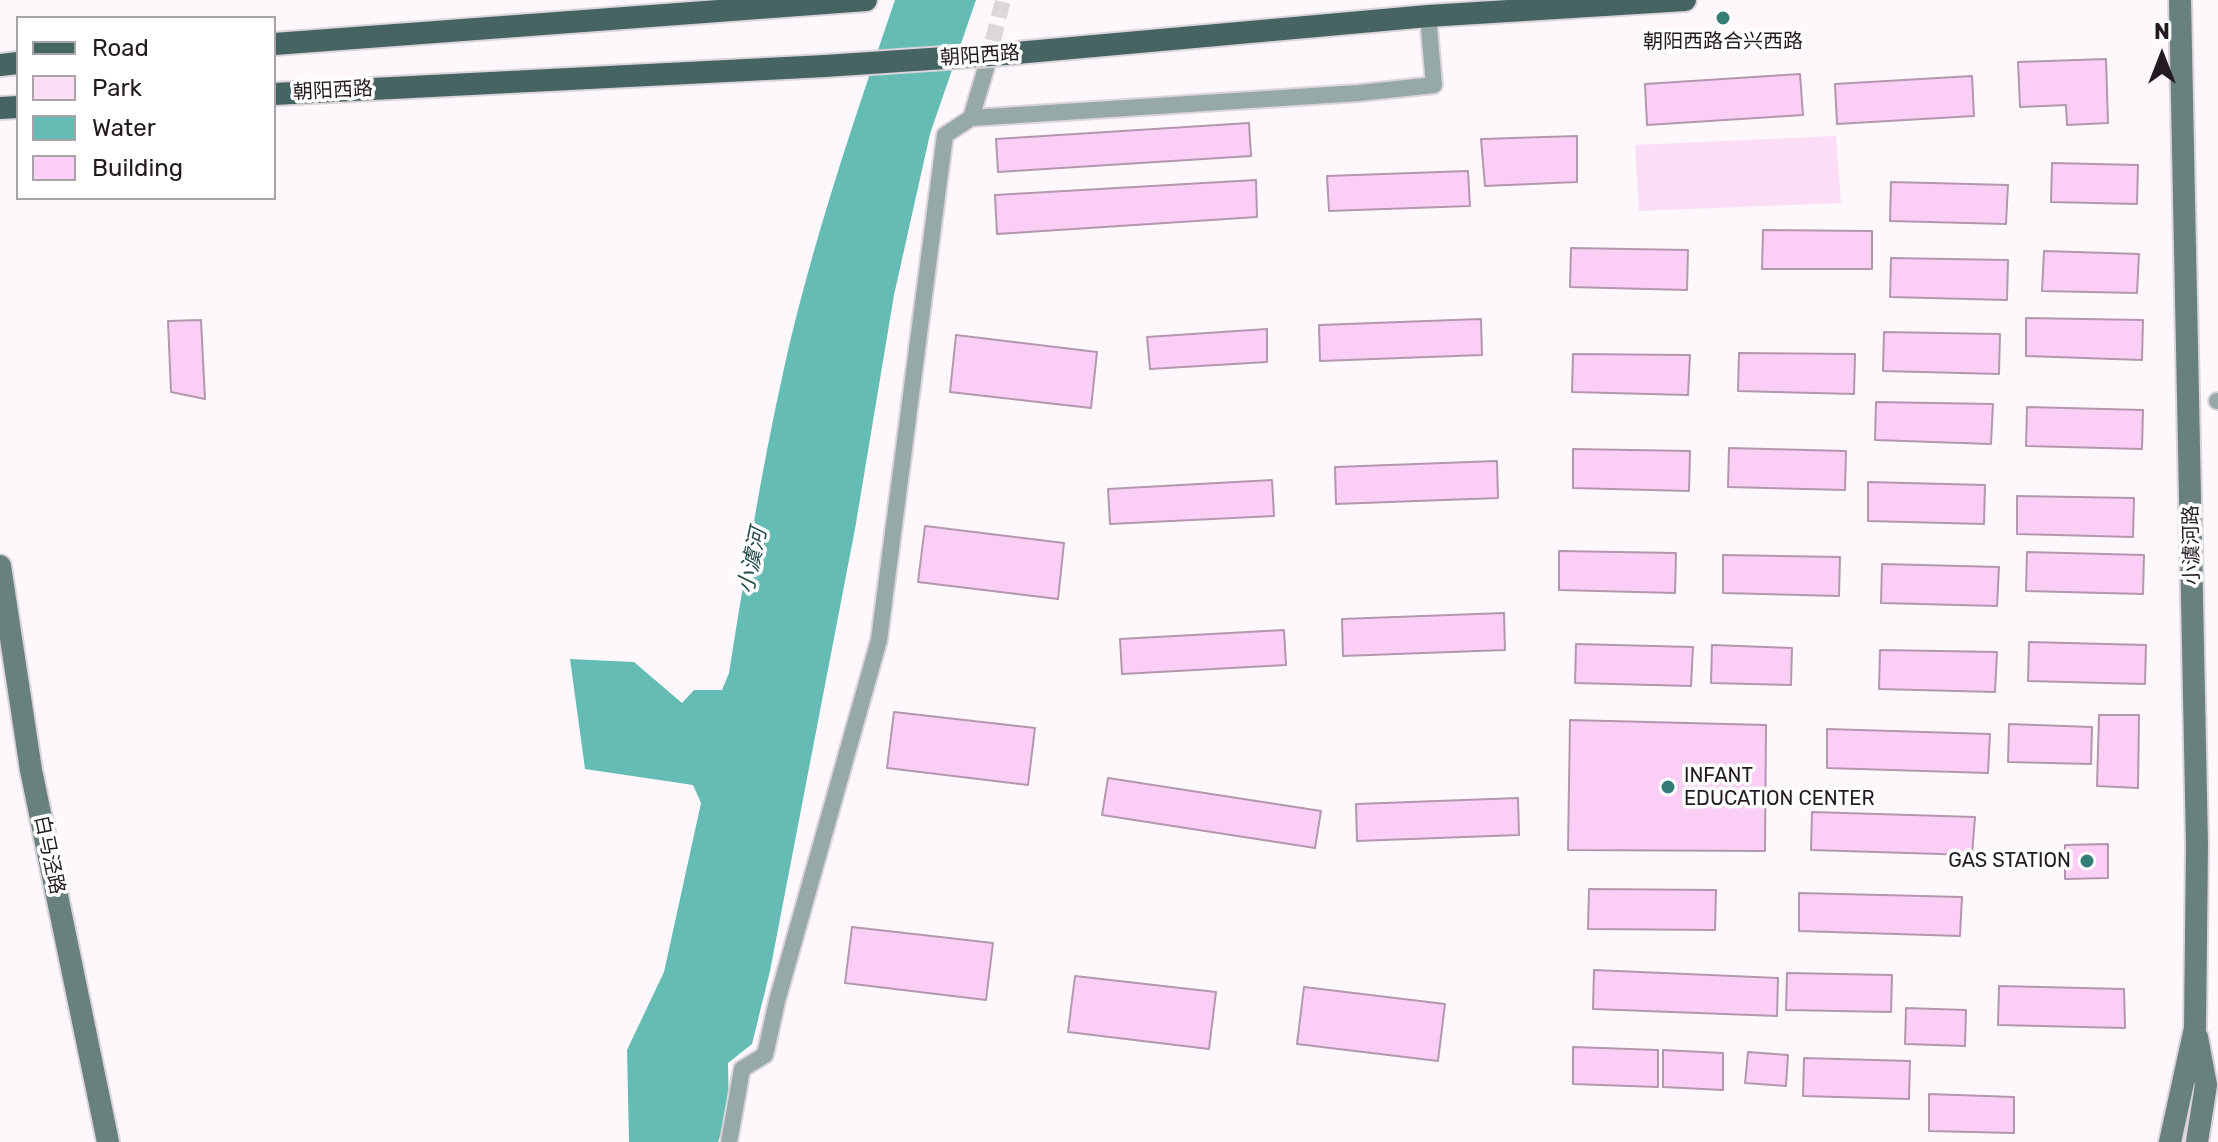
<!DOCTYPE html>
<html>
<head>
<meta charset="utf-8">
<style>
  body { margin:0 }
  #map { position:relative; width:2218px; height:1142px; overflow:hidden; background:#fef8fd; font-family:Rubik,sans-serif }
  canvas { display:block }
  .legend { position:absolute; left:16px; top:16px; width:260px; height:184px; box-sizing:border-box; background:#fff; border:2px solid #a7a3a7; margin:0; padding:10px 14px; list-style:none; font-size:24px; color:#241a22 }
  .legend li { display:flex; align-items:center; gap:16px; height:40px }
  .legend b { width:40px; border:2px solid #a7a3a7 }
  .north { position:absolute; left:2122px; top:16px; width:80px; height:80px; -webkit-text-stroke:6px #fff; paint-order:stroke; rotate:0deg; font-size:22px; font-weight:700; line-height:32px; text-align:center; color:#241a22 }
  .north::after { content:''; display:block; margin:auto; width:28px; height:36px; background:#241a22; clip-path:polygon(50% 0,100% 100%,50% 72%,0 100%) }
</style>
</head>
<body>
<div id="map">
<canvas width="2218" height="1142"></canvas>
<ul class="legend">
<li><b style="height:10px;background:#466562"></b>Road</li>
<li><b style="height:22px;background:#fbddf6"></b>Park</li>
<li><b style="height:22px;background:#64bcb5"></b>Water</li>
<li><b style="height:22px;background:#fbcff5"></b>Building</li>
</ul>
<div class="north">N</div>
</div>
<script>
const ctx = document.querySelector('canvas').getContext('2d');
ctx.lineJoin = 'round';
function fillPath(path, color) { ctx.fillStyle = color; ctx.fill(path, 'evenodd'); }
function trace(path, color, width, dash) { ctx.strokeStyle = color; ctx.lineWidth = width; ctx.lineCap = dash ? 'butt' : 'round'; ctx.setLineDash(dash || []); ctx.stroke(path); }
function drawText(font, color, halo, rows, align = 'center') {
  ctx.font = font + ' Rubik,"Noto Sans SC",sans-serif'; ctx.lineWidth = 7; ctx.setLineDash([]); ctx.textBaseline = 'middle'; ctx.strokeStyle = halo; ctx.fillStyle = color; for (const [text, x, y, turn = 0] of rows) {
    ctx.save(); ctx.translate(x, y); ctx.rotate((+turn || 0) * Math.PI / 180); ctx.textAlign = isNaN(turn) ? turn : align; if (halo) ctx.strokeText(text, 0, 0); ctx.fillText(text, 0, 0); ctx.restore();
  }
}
fillPath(new Path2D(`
  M1836,136L1841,203L1639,211L1635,145Z`), '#fbddf6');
fillPath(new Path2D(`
  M895,0H976L930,134L894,295L855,529L770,971L752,1044L728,1063L729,1111L718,1142H629L627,1050L664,972L701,803L693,785L585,769L570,659L634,662L682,703L694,690H722L729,673C745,573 761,472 783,373C811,246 853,123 895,0Z`), '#64bcb5');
const building = new Path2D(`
  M2106,59L2108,123L2067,125L2066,105L2020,107L2018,62Z
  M1800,74L1803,115L1647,125L1645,84Z
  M1972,76L1974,116L1837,124L1835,84Z
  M1249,123L1251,156L998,172L996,139Z
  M1577,136V182L1485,186L1481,139Z
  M2052,163L2138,165L2137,204L2051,202Z
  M1468,171L1470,206L1329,211L1327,176Z
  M1256,180L1257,217L997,234L995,195Z
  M1891,182L2008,185L2006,224L1890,221Z
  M1763,230L1872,231V269H1762Z
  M1571,248L1688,250L1687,290L1570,287Z
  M2044,251L2139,254L2137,293L2042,291Z
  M1891,258L2008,260L2007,300L1890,297Z
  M2026,318L2143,320L2142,360L2026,356Z
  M1481,319L1482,355L1320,361L1319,325Z
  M201,320L205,399L171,392L168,321Z
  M1267,329V362L1150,369L1147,337Z
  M1884,332L2000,334L1999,374L1883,371Z
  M956,335L1097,352L1091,408L950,392Z
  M1739,353L1855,354L1854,394L1738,391Z
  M1573,354L1690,355L1688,395L1572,392Z
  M1876,402L1993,404L1991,444L1875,440Z
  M2027,407L2143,410L2142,449L2026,446Z
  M1729,448L1846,451L1845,490L1728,487Z
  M1573,449L1690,451L1689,491L1573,488Z
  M1497,461L1498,498L1336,504L1335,467Z
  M1272,480L1274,516L1110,524L1108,489Z
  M1868,482L1985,485L1984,524L1868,521Z
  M2017,496L2134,498L2133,537L2017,534Z
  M925,526L1064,543L1058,599L918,582Z
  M1559,551L1676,553L1675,593L1559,590Z
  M2027,552L2144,555L2143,594L2026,591Z
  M1723,555L1840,557L1839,596L1723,593Z
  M1882,564L1999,567L1997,606L1881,603Z
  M1504,613L1505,650L1343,656L1342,619Z
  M1284,630L1286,665L1122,674L1120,639Z
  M2029,642L2146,645L2145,684L2028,681Z
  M1576,644L1693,647L1691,686L1575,683Z
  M1712,645L1792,648L1791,685L1711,683Z
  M1880,650L1997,652L1995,692L1879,689Z
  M894,712L1035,728L1028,785L887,768Z
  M2099,715H2139L2138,788L2097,786Z
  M1570,720L1766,725L1765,851L1568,850Z
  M2009,724L2092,727L2091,764L2008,762Z
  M1827,729L1990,734L1988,773L1827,768Z
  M1108,778L1321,811L1315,848L1102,815Z
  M1518,798L1519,835L1357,841L1356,804Z
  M1812,812L1975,817L1972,855L1811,850Z
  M2108,844V878L2065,879V845Z
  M1589,889L1716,890L1715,930L1588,929Z
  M1799,893L1962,897L1960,936L1799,931Z
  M852,927L993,943L986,1000L845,983Z
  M1594,970L1778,978L1777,1016L1593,1009Z
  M1787,973L1892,975L1891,1012L1786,1010Z
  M1075,976L1216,992L1209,1049L1068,1032Z
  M1999,986L2124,989L2125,1028L1998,1025Z
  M1304,987L1445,1004L1438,1061L1297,1044Z
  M1906,1008L1966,1010L1965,1046L1905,1044Z
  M1573,1047L1658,1050V1087L1573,1084Z
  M1663,1050L1723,1053V1090L1663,1087Z
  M1748,1052L1788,1055L1786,1086L1745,1083Z
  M1804,1058L1910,1061L1909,1099L1803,1096Z
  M1929,1094L2014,1097V1133L1929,1131Z`);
fillPath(building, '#fbcff5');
trace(building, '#b297ad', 2);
trace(new Path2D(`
  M987,64L1003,0`), '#ddd7dc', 16, [16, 8]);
const minor = new Path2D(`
  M971,118L986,68
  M2217,401H2218
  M729,1142L742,1069L765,1055L777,1001L879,640L945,135L971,118L1359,93L1434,85L1428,16`);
const secondary = new Path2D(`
  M0,566L31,770L108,1142
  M2170,1142L2195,1028L2197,845L2180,0
  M2197,1142L2206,1085L2197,1037`);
const primary = new Path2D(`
  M274,44L866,0
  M1005,54L1428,16L1685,0
  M0,65L18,63
  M274,94L825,66
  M0,108L18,107`);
trace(minor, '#dbd4da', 20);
trace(secondary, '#dbd4da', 26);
trace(primary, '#dbd4da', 26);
trace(minor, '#97a9a7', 16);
trace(secondary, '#68817f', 22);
trace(primary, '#466562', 22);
const primaryBridge = new Path2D(`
  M825,66L1005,54`);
trace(primaryBridge, '#dbd4da', 26, []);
trace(primaryBridge, '#466562', 22);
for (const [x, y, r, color] of [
  [1723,18,8,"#357d77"],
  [1668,787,8,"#357d77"],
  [2087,861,8,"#357d77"]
]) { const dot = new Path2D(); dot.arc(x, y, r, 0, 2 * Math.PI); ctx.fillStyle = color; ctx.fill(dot); trace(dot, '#fff', 3); }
drawText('20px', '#241a22', '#fff', [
  ["朝阳西路合兴西路",1723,42],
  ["INFANT",1684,776,"left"],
  ["EDUCATION CENTER",1684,799,"left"],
  ["GAS STATION",2071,861,"right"]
]);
drawText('20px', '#241a22', '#fff', [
  ["朝阳西路",980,56,-4],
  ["朝阳西路",333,91,-3],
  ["小澞河路",2192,545,-91],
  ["白马泾路",49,855,78]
]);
drawText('italic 22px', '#224b48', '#fff', [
  ["小澞河",753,561,-78]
]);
</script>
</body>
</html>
